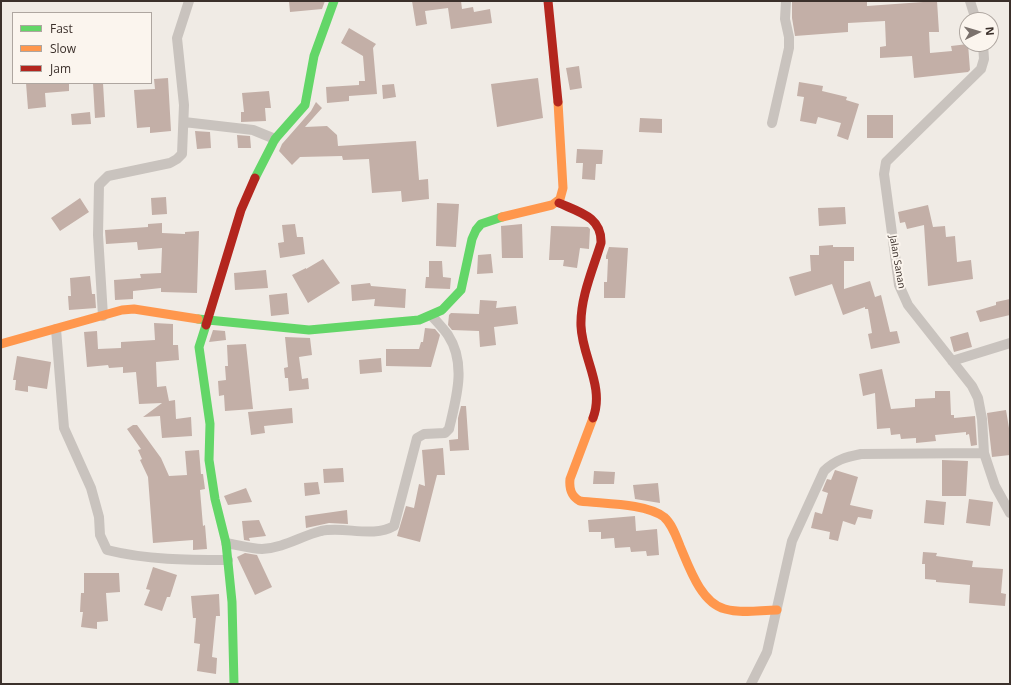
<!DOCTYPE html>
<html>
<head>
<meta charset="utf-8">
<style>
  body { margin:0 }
  #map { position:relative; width:1011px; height:685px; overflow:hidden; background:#f0ebe5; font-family:"Open Sans",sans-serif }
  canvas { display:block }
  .frame { position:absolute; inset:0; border:2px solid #3b302b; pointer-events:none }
  .legend { position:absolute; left:12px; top:12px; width:140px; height:72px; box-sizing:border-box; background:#fbf5ee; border:1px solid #aea6a0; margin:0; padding:5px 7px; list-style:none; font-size:12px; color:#3b302b }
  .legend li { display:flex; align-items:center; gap:8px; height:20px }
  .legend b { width:20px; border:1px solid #aea6a0 }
  .north { position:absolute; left:959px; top:12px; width:40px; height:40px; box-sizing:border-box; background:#fbf5ee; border:1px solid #aea6a0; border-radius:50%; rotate:85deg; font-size:11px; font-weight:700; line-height:16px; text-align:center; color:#3b302b }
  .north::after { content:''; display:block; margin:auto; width:14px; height:18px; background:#7a716c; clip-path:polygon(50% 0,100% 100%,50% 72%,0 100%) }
</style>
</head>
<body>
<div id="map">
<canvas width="1011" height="685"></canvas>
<div class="frame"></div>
<ul class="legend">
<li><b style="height:5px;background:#63d668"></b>Fast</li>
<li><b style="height:5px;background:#ff974d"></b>Slow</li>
<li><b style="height:5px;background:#b3261e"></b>Jam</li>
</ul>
<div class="north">N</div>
</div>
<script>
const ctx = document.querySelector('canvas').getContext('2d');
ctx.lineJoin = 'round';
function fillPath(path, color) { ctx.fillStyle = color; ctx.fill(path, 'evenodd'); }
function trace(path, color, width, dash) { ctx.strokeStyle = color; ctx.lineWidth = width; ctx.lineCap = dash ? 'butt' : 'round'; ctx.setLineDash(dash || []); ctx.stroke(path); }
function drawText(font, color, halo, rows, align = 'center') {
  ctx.font = font + ' "Open Sans",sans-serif'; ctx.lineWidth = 4; ctx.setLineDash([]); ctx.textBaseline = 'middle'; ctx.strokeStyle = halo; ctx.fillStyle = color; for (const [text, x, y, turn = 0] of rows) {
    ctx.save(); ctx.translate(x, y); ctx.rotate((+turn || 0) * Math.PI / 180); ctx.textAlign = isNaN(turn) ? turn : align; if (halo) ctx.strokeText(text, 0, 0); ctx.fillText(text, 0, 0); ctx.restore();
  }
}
fillPath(new Path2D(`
  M289,1H325L322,9L290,12Z
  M412,1H461L462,9L473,7L474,12L490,9L492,23L451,29L448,8L425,11L427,24L416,26Z
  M792,1H867V6L937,1L939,32H929L930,53L952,51L951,46L968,44L970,70L968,72L914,78L912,56L880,58V47L886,46L885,21L848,23V32L795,36L792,18Z
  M349,28L376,44L373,48L377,94L349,96V101L327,103L326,87L359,85V81H365L363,56L341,43Z
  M579,66L582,88L570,90L566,68Z
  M168,78L171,131L150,133V127L137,128L134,90L155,89L154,79Z
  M538,78L543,118L497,127L491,84Z
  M799,82L823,86L822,91L847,97L846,100L859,104L848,140L837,136L841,123L818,117L816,124L800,121L804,97L797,96Z
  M26,83H69V91L45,93L46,107L28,109Z
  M93,83H103L105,117L95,118Z
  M394,84L396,97L383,99L382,85Z
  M269,91L271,108H265L266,121L241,122V112H244L242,93Z
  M316,102L322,108L305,127L327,126L337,135L338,146L416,141L419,180L428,179L429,199L402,202L401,191L372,193L369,159L343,160L342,156L300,157L292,165L279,151L282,144L311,111Z
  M90,112L91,124L72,125L71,114Z
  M867,115H893V138H867Z
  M640,118L662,119V133L639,132Z
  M195,131L210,132L211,148L197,149Z
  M237,135L250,136L251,148H238Z
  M577,149L603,150L602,164H596L595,180L582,179L583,163H576Z
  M166,197L167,214L152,215L151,198Z
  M80,198L89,212L60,231L51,218Z
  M437,203L459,204L456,247L436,246Z
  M928,205L933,227L945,226L946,237L955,236L957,262L971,260L973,279L928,286L924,225L907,229L905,222L900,223L898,212Z
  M845,207L846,224L819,226L818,208Z
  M162,223V233L185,234V232L199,231L197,293L161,292V288L133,291V299L115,300L114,280L141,278L140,274L161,273L162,248L138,250L137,242L106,244L105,230L148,227V224Z
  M295,224L297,237H303L305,254L280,258L278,243L284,242L282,225Z
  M522,224L523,258H502L501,226Z
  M551,226L588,227L590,229L589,249L580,248L577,268L563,266L564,260H549Z
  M833,245V247H854V261H844V289L870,281L875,297L881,295L890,332L897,331L900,343L871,349L868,334L872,333L868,309H865V307L843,315L832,284L795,296L789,277L811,271L810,255H819V246Z
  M609,247L628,248L625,298H604V282H607L608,259H606V256Z
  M491,254L493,273L477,274L478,255Z
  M323,259L340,283L308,303L292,275L306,268V269Z
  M429,261H442L443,277L451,278L450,289L425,288L426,277H429Z
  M266,270L268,288L235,290L234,273Z
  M90,276L92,294H95L96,308L69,310L68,296H71L70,278Z
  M370,283L371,286L406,289L405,308L374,306L375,299L352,301L351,285Z
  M287,293L289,314L271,316L269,295Z
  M1010,299V315L980,322L976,311L996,305V302Z
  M480,300L497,301L496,308L516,306L518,324L494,327L496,345L480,347L479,331L452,330L448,325L449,315L451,313L479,314Z
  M154,323L173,324V345H178L179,360L156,362L157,387L166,386L169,401L175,400L176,419L191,417L192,436L162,438L160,416L143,417L162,403L139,404L136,372L123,373V367L109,368L108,365L87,367L84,332L97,331L98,349L121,348V342L155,340Z
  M425,328L435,329L440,335L431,367L386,366V349H419L421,342H423Z
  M213,330L225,331L226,340L209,342Z
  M968,332L972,347L954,352L950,337Z
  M285,337L310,338L312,355L299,357L302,379L308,378L309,389L289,391L288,378H285L284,368L288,367Z
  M246,344L253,409L225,411L224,395L219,396L218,381L226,380L225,366H228L227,345Z
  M17,356L51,362L47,389L28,386V392L15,390L16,380H13Z
  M381,358L382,372L360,374L359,360Z
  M882,369L891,409L915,407V399L935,398V391H950L951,415H954V418L975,416L977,445L971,446L969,434L966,435V432L935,435L936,441L916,443V438L901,439L900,434L891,435L890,428L877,429L875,393L863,396L859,374Z
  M461,406H466L469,450L450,451L449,440L458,439V418Z
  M292,408L293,423L264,426L265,433L251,435L248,412Z
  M1006,410L1010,434V455L992,457L987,413Z
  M133,425H137L161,458L169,476L187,475L185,451L199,450L201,474H203L205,489L200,490L203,526L205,525L207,549L193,550V540L153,543L148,477L140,460L142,459L138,450L141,449L127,429Z
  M443,448L445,475H437L420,542L397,536L406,506L414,508L419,484L425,486L422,450Z
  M942,460L968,461L966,496H942Z
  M343,468L344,482L324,483L323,469Z
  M835,470L858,477L850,505L873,510L871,519L858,517L855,525L843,521L838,541L829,539L830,532L811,528L815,512L822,514L828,493L822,491L827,479L831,480Z
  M594,471L615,472L614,484H593Z
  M318,482L320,494L305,496L304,483Z
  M658,483L660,503L635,499L633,485Z
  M246,488L252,502L228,505L224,496Z
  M969,499L993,502L990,526L966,523Z
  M926,500L946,502L944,525L924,523Z
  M347,510L348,524L329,523L306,528L305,516Z
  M635,516L636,531L657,529L659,555L647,556L646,551L631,552L630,547L615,548L614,538L601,539V532H589L588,520Z
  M259,520L266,536L249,538L250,541L244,540L242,521Z
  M923,552L937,553L936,556L973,561L972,567L1003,569L1001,593L1006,594L1005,606L969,603L970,585L936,582V580L925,579V564H922Z
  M245,553L257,555L272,587L255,595L237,557Z
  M153,567L177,575L170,597H167L162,611L144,605L150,590L146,589Z
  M84,573H119L120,592L106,593L108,621L97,622V629L81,627L83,612H80L81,593H84Z
  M219,594L220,616H216L212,657L217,658L216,674L197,671L200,644L194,643L196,618H193L191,596Z`), '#c3afa7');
trace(new Path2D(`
  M970,1L976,20
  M983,44L984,59L981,69L886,162L884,174L899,285L908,305L972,386L978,398L982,419L984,453L995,486L1010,513
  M184,122L253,130L275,139
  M772,123L789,48V37L785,19L786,1
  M103,316L98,235L99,185L108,176L170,163L177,159L182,154L184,105L177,38L189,1
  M56,329L64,428L91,488L99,517L100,535L107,550C147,560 187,560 228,560
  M952,361L1010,343
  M226,543C238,545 251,549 262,549C284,548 301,536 321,531C344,526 373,538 394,526L417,438L424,434L445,433L449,429C456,399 467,364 448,335C443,328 437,322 432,316
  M751,684L767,652L792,541L824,471C835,460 846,457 861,454L984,453`), '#c9c3be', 10);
trace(new Path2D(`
  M255,178L275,139L305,105L314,56L334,1
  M198,319L309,330L419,320L442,310L461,290L472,239L476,230L481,224L502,217
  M206,325L199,347L210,424L209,460L215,499L226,543L232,602L234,684`), '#63d668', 9);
trace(new Path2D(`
  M502,217L552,205L560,199L563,188L558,102
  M1,344L122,310L134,309L198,319
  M593,418L570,479C569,489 571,496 580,501C603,504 645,503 664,517C672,524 676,536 680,546C689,567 701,603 725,609C742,614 760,610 777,610`), '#ff974d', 9);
trace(new Path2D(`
  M548,1L558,102
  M559,203C579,212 602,217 601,243C593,269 580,298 581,326C582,357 605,387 593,418
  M206,325L241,210L255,178`), '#b3261e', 9);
drawText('10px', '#3b302b', '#fbf5ee', [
  ["Jalan Sanan",897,262,80]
]);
</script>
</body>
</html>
